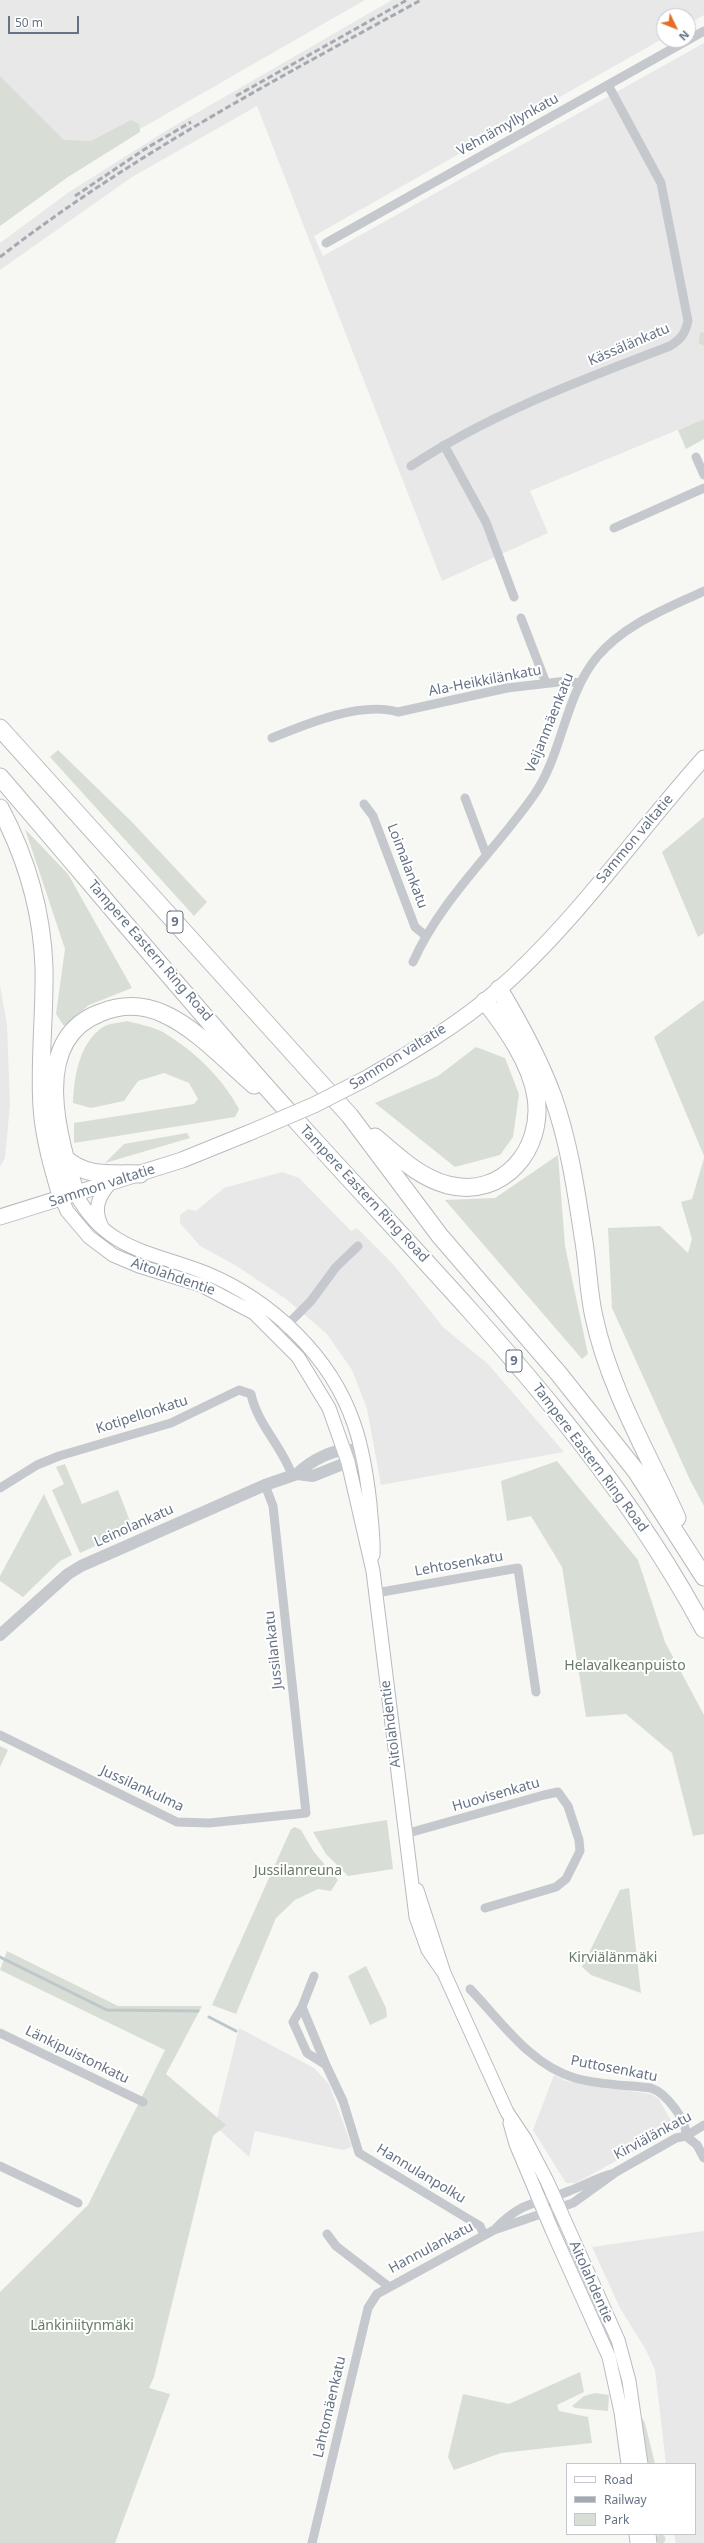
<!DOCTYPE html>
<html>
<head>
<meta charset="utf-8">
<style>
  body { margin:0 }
  #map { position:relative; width:704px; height:2543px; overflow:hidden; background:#f7f7f4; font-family:"Noto Sans",sans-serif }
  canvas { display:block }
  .legend { position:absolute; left:566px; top:2463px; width:130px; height:72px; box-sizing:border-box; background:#fff; border:1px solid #c2c7ce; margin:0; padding:5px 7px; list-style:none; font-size:12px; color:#667385 }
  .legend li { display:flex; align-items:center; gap:8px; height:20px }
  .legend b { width:20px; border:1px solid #c2c7ce }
  .north { position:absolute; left:656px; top:8px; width:40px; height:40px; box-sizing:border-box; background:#fff; border:1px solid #c2c7ce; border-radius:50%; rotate:133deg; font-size:11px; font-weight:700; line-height:16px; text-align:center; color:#667385 }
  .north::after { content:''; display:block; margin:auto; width:14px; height:18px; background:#e26e29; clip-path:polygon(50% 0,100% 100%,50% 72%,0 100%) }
  .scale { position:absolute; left:8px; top:16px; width:71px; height:18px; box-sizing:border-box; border:2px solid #667385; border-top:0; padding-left:5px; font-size:12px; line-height:14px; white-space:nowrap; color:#667385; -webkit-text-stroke:3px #fff; paint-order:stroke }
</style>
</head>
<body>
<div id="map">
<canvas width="704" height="2543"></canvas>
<ul class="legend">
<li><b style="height:5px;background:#fff"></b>Road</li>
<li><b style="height:5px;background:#a5aab1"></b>Railway</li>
<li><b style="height:11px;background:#d8ded5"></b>Park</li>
</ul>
<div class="north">N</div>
<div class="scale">50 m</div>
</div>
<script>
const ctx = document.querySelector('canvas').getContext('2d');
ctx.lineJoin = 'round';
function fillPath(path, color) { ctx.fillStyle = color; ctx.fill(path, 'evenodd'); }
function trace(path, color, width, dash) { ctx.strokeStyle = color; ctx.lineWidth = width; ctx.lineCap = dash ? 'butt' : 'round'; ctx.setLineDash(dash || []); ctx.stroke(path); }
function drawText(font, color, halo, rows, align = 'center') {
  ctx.font = font + ' "Noto Sans",sans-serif'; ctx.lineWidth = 4; ctx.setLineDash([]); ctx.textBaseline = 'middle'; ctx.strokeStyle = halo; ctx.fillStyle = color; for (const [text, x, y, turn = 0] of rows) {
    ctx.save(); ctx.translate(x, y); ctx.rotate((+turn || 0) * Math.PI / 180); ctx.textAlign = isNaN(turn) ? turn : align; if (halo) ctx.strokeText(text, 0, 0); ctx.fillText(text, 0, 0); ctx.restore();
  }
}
fillPath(new Path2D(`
  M0,0H365L72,168L0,78Z
  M392,0H704V15L688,24V16H664V38L314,236L323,256L704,43V332L700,333L698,343L704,346V419L530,491L548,533L442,581L257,106L132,177L0,270V243L69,192L169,129Z
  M0,985L7,1025L10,1104L5,1158L0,1167Z
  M282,1172L299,1178L351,1231L357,1228L392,1263L443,1327L488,1364L564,1452L381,1485L367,1409L352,1370L327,1334L286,1299L235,1265L200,1246L180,1223V1215L188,1209L196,1211L224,1188Z
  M239,2028L314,2068L329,2084L352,2147L343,2150L255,2131L249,2157L215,2126Z
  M554,2075L566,2081L651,2094L659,2099L673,2124L672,2130L576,2183H566L533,2130Z
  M704,2231V2543H676L674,2534H695V2464H666L655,2370L646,2350L620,2308L592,2247Z`), '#e8e8e8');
fillPath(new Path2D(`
  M0,76L64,140L91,141L131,120L139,124L140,132L68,177L0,226Z
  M704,332V346L698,343L700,333Z
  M704,419V439L686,449L678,430Z
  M58,750L132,822L207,902L194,916L50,757Z
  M704,817V933L698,937L662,852Z
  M25,829L68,874L132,988L89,1005L64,1026L56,1014L65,949Z
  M704,1000V1156L654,1037Z
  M127,1021C139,1024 153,1027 163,1032C194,1051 222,1077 239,1109L235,1117L74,1143V1123L194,1104L198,1099L189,1083L164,1073L138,1081L124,1101L91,1108L73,1103C74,1077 79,1043 103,1027C109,1023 120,1023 127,1021Z
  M476,1047L505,1058L519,1094L513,1137L500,1155L455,1167L375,1103L438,1076Z
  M187,1133L190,1138L105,1163L124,1144Z
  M558,1155L565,1246L588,1354L582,1359L445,1200L495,1198Z
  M704,1158V1506L690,1480L612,1308L608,1228L660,1226L688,1253L692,1239L681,1202L692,1199Z
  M557,1461L638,1560L665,1642L704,1715V1834L693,1836L672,1753L626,1714L586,1717L562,1567L531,1516L507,1521L501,1481Z
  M65,1464L82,1504L118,1490L133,1529L80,1553L52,1490L64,1484L56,1467Z
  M44,1494L72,1555L60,1561L23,1597L0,1581V1576Z
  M0,1746L8,1750L0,1767Z
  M387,1820L393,1869L348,1876L326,1854L313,1832Z
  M295,1827L301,1830L314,1852L338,1880L331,1891L318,1889L295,1900L276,1918L236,2014L212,2005L291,1829Z
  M629,1888L641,1993L591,1975L582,1967L620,1890Z
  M7,1951L118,2006H202L166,2074L226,2125L213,2136L154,2377L149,2388L170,2394L115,2543H0V2292L88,2205L165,2050L0,1970Z
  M366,1966L386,2008L387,2017L370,2025L348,1976Z
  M580,2372L584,2392L557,2405L559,2411L588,2417L592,2443L501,2453L454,2470L448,2457L463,2394L509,2404Z
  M595,2393L609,2395L608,2411L575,2408L572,2406L584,2396Z
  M640,2415L645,2423L655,2464H646Z
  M656.5 2539a4.5 4.5 0 1 1 9 0a4.5 4.5 0 1 1-9 0Z`), '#d8ded5');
trace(new Path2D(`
  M0,1957L107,2010L198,2011
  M209,2017L236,2031`), '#bdc7cc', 3);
const secondary = new Path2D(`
  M76,1194C106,1251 153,1252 206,1273C271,1300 331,1356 354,1424C363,1450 367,1477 370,1504C371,1521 374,1538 373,1555
  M62,1199L67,1211L89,1237L113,1255L139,1266L201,1285L254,1313L298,1357L329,1408L348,1462L373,1571L416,1917L428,1950L444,1973
  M102,1227C93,1209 98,1197 110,1183
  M417,1890L444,1973L507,2112L525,2139L547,2181L618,2340L629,2381L641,2464
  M510,2123L516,2144L552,2230L609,2357L621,2412L628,2464
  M636,2534L637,2543
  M649,2534L650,2543`);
const primary = new Path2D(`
  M367,1078C412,1052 458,1025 497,991C574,924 636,834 704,758
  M0,1217L182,1160L251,1132`);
const motorway = new Path2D(`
  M0,728L350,1116L440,1236L559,1374L636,1471L704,1577
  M0,777C98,891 194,1007 294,1118C440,1281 600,1434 704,1629
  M0,808C26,857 42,911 44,967C45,1014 39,1061 42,1107C44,1138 53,1169 62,1199
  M499,989C520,1024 539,1059 553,1097C569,1142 576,1190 583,1236C588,1263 588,1291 594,1317C609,1388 648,1453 677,1518
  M375,1137C398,1156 418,1177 448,1185C503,1199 544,1149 536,1097C531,1063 506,1028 485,1001
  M65,1158C85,1178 114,1173 140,1174
  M76,1194C59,1141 28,1040 100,1013C122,1004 142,1004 164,1014C196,1028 228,1063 254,1085`);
trace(secondary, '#b7bbc0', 15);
trace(primary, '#b8bbc0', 17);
trace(motorway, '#b8babe', 19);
trace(new Path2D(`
  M326,243L704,31
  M444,445L486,522L514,597
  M696,457L704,475
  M411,466C491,413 582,380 670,346C681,339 685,334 688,321L661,183L608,85
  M614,528L704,488
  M521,618L546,683
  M272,738C306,724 361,701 398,712L507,688L567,681L579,683
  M465,798L486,854
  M364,804L373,816L415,927L426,936
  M413,962C441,899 495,851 534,795C563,753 564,697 597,657C625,624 666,609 704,591
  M277,1335L311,1301L336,1267L358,1246
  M0,1488L37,1465L59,1456L171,1423L239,1390L251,1394C257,1424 282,1446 292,1475
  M376,1593L518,1568L536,1692
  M0,1735L177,1822L209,1823L306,1813L273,1506L265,1485
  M405,1834L544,1795L558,1792L568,1806L579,1840L580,1851L566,1879L556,1887L485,1908
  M314,1976L302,2007L293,2022L307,2053L326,2065L343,2101L359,2153L480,2226L484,2235
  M470,1989C501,2021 530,2065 575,2078C599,2085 626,2085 651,2088C666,2093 687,2120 686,2136
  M302,2007L326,2065
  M0,2033L143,2102
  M686,2136L697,2145L704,2158
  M0,2166L78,2203
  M496,2228C523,2200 536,2205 569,2191C583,2186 596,2178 611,2174
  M327,2234L336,2246L388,2286
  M312,2543L368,2308L377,2294L494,2230L573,2203L616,2172L676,2138L686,2136L704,2125`), '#c5c8cc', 9);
trace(new Path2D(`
  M297,1474C310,1461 334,1448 352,1450
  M0,1635L68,1574L81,1566L265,1485L297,1474L313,1476L348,1462L361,1451`), '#c5c8cc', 12);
trace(secondary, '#fff', 13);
trace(primary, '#fff', 15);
trace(motorway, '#fff', 17);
trace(new Path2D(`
  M236,96L407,0
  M75,196L145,149L191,122
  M0,257C130,156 277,79 421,0`), '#a5aab1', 3, [6, 3]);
const primaryBridge = new Path2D(`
  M251,1132L314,1105L367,1078`);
trace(primaryBridge, '#b8bbc0', 17, []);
trace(primaryBridge, '#fff', 15);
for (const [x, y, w] of [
  [175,922,16],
  [514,1361,16]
]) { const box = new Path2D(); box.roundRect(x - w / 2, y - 11, w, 22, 3); ctx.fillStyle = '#fff'; ctx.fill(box); trace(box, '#667385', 1); }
drawText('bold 13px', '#667385', null, [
  ["9",175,922],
  ["9",514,1361]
]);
drawText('14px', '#667385', '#fff', [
  ["Vehnämyllynkatu",508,125,-29],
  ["Kässälänkatu",629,345,-23],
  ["Ala-Heikkilänkatu",485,681,-11],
  ["Veijanmäenkatu",550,723,-68],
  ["Sammon valtatie",635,839,-50],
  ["Loimalankatu",407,866,69],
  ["Tampere Eastern Ring Road",150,951,49],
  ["Sammon valtatie",398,1057,-32],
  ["Sammon valtatie",102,1186,-18],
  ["Tampere Eastern Ring Road",364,1194,47],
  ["Aitolahdentie",173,1277,19],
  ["Kotipellonkatu",142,1415,-18],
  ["Tampere Eastern Ring Road",590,1458,53],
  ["Leinolankatu",134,1526,-24],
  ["Lehtosenkatu",459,1564,-10],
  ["Jussilankatu",274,1650,-96],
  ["Aitolahdentie",391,1724,-97],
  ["Jussilankulma",142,1789,25],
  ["Huovisenkatu",496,1795,-16],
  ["Länkipuistonkatu",77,2055,26],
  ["Puttosenkatu",614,2069,11],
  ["Kirviälänkatu",653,2136,-28],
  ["Hannulanpolku",421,2174,31],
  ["Hannulankatu",431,2248,-28],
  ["Aitolahdentie",591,2282,66],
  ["Lahtomäenkatu",330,2407,-77]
]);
drawText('14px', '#677c65', '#fff', [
  ["Helavalkeanpuisto",625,1666],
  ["Jussilanreuna",298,1871],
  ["Kirviälänmäki",613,1958],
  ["Länkiniitynmäki",82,2326]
]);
</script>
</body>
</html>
